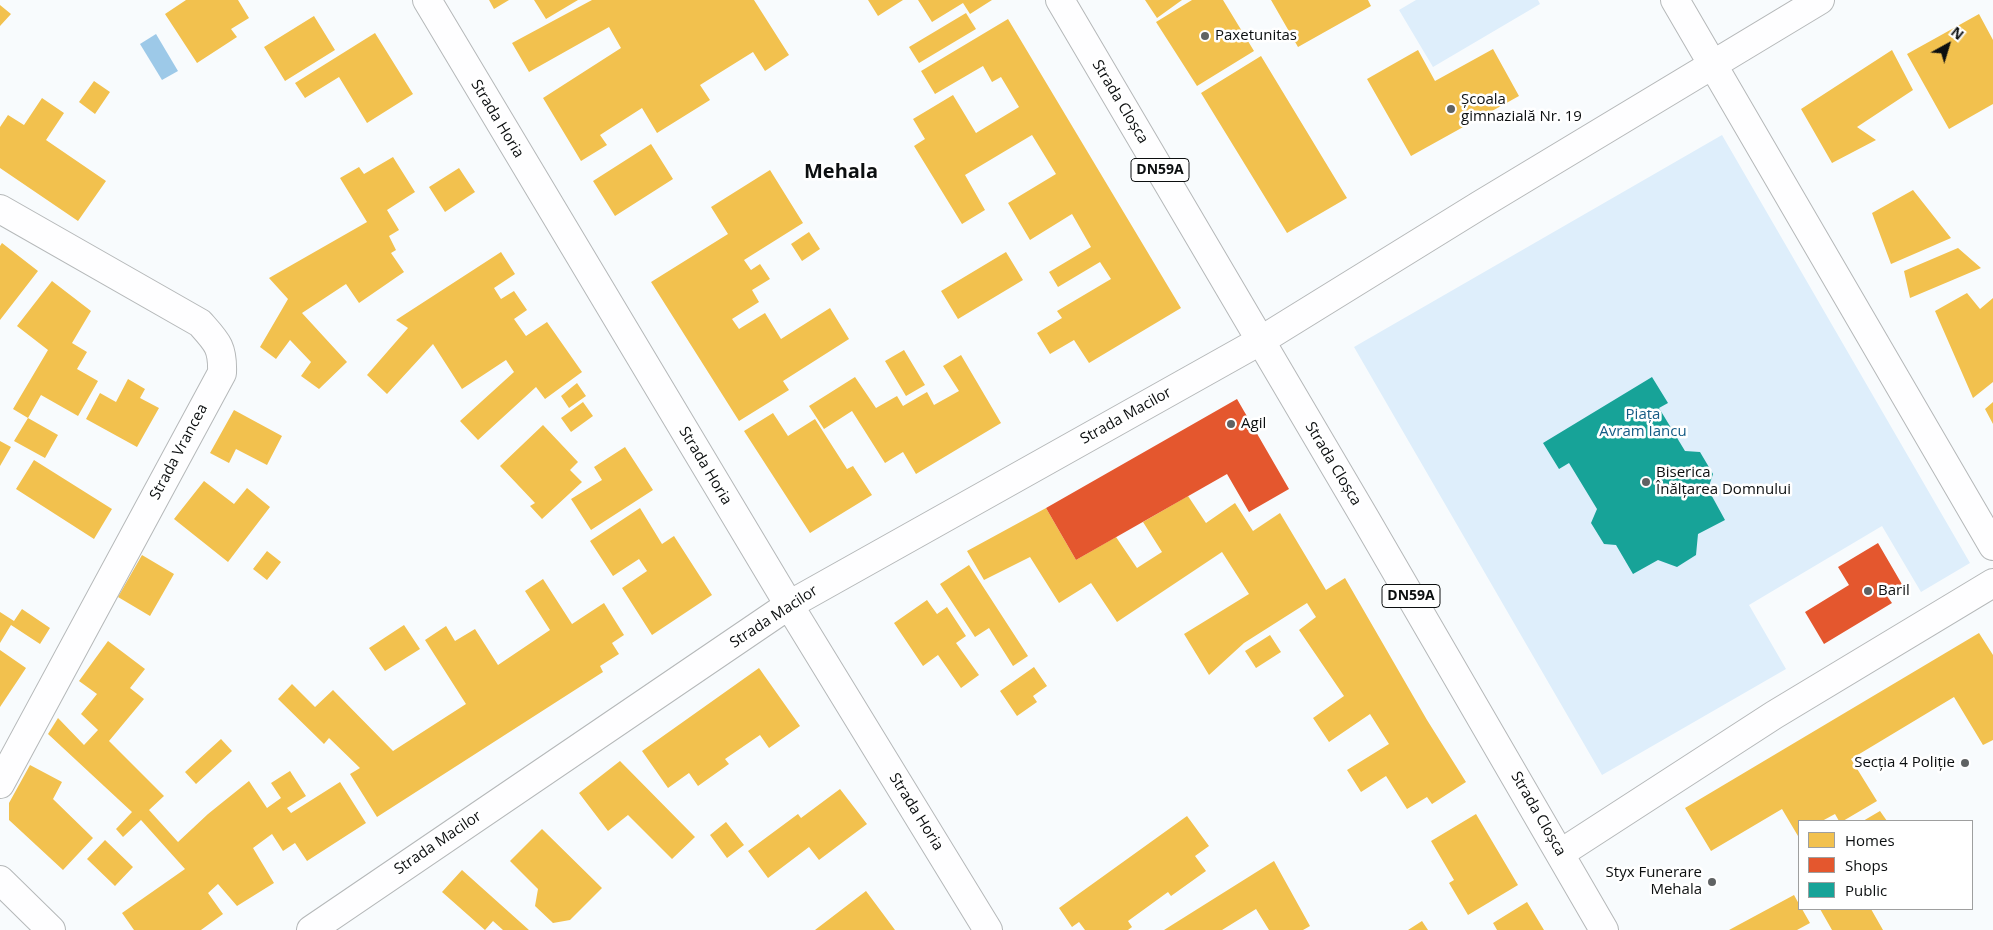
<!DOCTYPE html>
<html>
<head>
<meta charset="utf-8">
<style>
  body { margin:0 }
  #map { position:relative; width:1993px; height:930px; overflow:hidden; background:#f8fbfd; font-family:"Open Sans",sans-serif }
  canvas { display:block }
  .legend { position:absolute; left:1798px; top:820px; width:175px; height:90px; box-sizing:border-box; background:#fff; border:1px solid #9e9f9f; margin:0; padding:6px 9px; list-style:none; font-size:15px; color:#0c0f10 }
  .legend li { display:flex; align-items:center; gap:10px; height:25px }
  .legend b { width:25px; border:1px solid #9e9f9f }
  .north { position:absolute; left:1923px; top:20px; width:50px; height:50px; -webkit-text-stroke:4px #fff; paint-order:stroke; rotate:39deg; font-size:14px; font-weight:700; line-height:20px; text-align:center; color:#0c0f10 }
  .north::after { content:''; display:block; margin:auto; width:18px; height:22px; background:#0c0f10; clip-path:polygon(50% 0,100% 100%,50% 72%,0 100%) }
</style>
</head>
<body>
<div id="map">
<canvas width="1993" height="930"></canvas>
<ul class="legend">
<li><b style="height:14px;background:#f2c14e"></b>Homes</li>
<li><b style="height:14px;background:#e4572e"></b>Shops</li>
<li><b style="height:14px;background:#17a398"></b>Public</li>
</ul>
<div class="north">N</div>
</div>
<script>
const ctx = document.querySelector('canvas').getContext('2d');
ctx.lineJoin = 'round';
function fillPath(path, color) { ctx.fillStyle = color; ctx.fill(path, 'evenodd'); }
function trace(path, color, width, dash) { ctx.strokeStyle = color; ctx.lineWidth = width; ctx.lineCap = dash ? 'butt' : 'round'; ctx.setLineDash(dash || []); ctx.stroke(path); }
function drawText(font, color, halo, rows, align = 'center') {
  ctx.font = font + ' "Open Sans",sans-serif'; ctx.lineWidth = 5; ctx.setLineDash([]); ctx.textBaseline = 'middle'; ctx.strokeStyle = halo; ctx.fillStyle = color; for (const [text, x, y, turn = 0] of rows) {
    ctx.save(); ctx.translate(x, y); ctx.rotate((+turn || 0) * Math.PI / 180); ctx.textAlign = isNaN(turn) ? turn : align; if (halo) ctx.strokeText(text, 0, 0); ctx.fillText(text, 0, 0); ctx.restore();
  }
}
fillPath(new Path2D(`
  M1416,0H1538L1540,4L1433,67L1399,10Z
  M1722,135L1970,563L1921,592L1882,526L1749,605L1786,669L1602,775L1354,347Z`), '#deeefb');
fillPath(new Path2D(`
  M156,34L178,71L162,80L140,44Z`), '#9dc9e8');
fillPath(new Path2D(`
  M186,0H238L249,18L231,29L237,37L197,63L165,14Z
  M489,0H509L494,9Z
  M534,0H578L546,19Z
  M592,0H754L789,55L765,71L753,52L700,85L710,100L657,133L642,108L600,135L607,145L581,161L543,98L621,48L609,27L529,72L512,43Z
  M868,0H903L878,16Z
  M918,0H992L970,14L963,3L932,22Z
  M1145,0H1182L1157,18Z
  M1192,0H1223L1254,51L1197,86L1156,22Z
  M1271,0H1368L1371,6L1298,47Z
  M0,5L11,14L0,26Z
  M966,13L976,29L919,63L909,47Z
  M1979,14L1993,40V104L1949,129L1907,54Z
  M314,16L335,50L285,81L264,47Z
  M1008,19L1181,308L1089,363L1074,340L1050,354L1037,333L1062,318L1057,311L1111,279L1100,262L1058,287L1049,272L1091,247L1072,214L1030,240L1008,203L1056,174L1032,135L965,175L985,210L962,224L914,146L925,139L913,119L953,95L976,133L1019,107L1001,77L992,82L983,66L935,94L921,71Z
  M375,33L413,94L367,123L339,77L305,98L295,83Z
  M1493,49L1519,96L1411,156L1367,79L1418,50L1435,81Z
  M1892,50L1913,90L1857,127L1876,140L1832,163L1801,109Z
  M1261,56L1347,198L1287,233L1201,93Z
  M94,81L110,92L95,114L79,102Z
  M42,98L64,113L46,140L106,181L78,221L0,168V127L8,115L24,125Z
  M651,144L673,179L615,216L593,181Z
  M393,157L415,192L387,210L399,230L389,236L396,250L391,253L404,272L359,303L346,284L302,313L347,362L319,389L301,376L311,362L290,340L276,359L260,347L288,299L269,278L367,222L340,178L359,167L364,174Z
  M459,168L475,192L445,212L429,187Z
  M770,170L803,223L744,260L751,270L760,264L770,279L752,290L759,302L732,319L739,329L765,313L781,339L830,308L849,339L783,381L789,390L739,421L651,282L728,234L711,207Z
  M1913,190L1951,238L1891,264L1872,213Z
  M809,232L820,249L802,261L791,244Z
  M2,243L38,271L0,320V246Z
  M1958,248L1981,268L1910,298L1904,271Z
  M501,252L515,274L494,288L501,299L514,291L527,310L514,319L526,336L547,322L582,372L545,399L536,387L478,440L460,421L514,372L506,360L462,389L433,344L387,394L367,375L408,328L396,320Z
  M1006,252L1023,280L958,319L941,291Z
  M52,281L91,311L72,343L87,352L77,369L98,381L78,416L41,395L28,418L13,409L48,350L17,326Z
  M1967,293L1980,309L1993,298V382L1973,398L1935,311Z
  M904,350L925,385L906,396L885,361Z
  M961,355L1001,423L916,474L903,452L885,463L852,411L824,429L809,406L855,377L876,408L897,396L903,406L927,392L934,405L959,391L943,366Z
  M128,379L145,389L140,398L159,408L137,447L86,419L100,393L116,402Z
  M577,383L586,396L569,408L561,396Z
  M583,402L593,416L571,432L561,418Z
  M1993,402V424L1985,409Z
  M234,410L282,436L267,465L236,449L229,463L210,453Z
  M773,413L788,436L815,419L847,469L853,466L872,495L810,533L744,431Z
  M28,418L58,435L45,458L14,441Z
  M543,425L578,462L570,470L582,482L542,519L530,506L535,503L500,466Z
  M0,441L11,447L0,466Z
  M625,447L653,490L591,530L571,499L602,480L594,467Z
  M34,460L112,509L94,539L16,489Z
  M204,481L234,504L247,488L270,507L228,562L174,519Z
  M1188,496L1206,523L1235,503L1253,531L1280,513L1326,590L1345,578L1427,720L1466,782L1432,804L1427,797L1407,809L1386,776L1361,792L1347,770L1389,744L1370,714L1329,742L1313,718L1344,696L1299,630L1316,617L1307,603L1244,643L1209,675L1184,634L1249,594L1222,552L1117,622L1091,583L1059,603L1030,557L984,580L967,551L1046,508L1076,560L1116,537L1137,568L1162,552L1143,522Z
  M640,508L662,544L674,536L712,595L652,635L622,588L647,571L639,559L613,576L590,541Z
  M267,551L281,562L267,580L253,569Z
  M142,555L174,574L150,616L118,597Z
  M969,565L1028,656L1013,666L989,628L975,637L940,584Z
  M543,579L572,624L604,603L624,635L612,643L619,654L600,666L603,672L377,817L350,774L360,768L329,738L324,744L278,699L292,684L315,707L333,690L393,751L466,704L425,640L446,626L455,641L475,629L498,665L550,630L525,591Z
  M927,600L937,614L947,607L966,636L956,643L979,675L961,688L938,655L923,666L894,623Z
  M22,609L50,628L40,644L11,625L0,643V612L14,621Z
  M404,625L420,649L385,671L369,648Z
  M1979,633L1993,655V740L1983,745L1954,697L1851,759L1877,801L1843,821H1839L1835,814L1822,821H1799V835L1798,836L1782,809L1711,851L1685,808Z
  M1270,635L1281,652L1256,668L1245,651Z
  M108,641L145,669L130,688L144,699L109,741L164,796L149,810L178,842L208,814L249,781L267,808L281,798L271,783L290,771L306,796L287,808L291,813L340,782L366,823L307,861L295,843L283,851L272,834L253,848L274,883L237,906L218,884L208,893L223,914L201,930H134L122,913L185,869L141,820L123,837L116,829L132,812L48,734L58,718L84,745L98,730L81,714L97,694L79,681Z
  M0,650L26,668L0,707Z
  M1034,667L1047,686L1033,696L1037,702L1017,716L1000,691Z
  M759,668L800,726L769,748L760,735L725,759L729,764L698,786L689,773L668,788L642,751Z
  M221,739L232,751L196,784L185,772Z
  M620,761L695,837L672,859L628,815L608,831L579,793Z
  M30,765L62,782L53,799L93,838L63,870L9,820V803Z
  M840,789L867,824L819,860L809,847L768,878L748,851L798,814L801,818Z
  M1880,811L1887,821H1863Z
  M1476,814L1518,885L1468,915L1449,883L1454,880L1431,841Z
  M1187,816L1209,846L1195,856L1206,871L1171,896L1168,892L1128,921L1132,927L1128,930H1085L1079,922L1072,927L1059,908Z
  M726,822L744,845L727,858L710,835Z
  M542,829L602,888L570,920L553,923L535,906L538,889L510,861Z
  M105,840L133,867L115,886L87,859Z
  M1274,861L1310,926L1303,930H1269L1256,909L1222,930H1164Z
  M462,870L529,930H503L493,921L485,930L442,892Z
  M866,891L895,930H815Z
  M1794,895L1799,904V909H1802L1810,923L1797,930H1729Z
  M1527,902L1544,930H1497L1493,923Z
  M1820,909H1871L1883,930H1832Z
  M1422,921L1428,930H1408Z`), '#f2c14e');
fillPath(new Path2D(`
  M1237,399L1289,489L1249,512L1227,474L1076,560L1046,508Z
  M1878,543L1903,586L1887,596L1892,603L1824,644L1805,612L1849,585L1838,567Z`), '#e4572e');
fillPath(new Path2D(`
  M1652,377L1668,403L1659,408L1685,451L1700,452L1713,474L1708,489L1725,520L1698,534L1696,555L1677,567L1658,560L1633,574L1616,545L1604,544L1591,523L1597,509L1569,463L1559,469L1543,443Z`), '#17a398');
const minor = new Path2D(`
  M427,0L789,605L988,930
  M1675,0L1993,546
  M0,209L200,323C217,342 223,347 222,373L0,784
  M1561,853L1774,715L1993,583
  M0,880L51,930
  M311,930L789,605L1260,341L1480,205L1820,0`);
const primary = new Path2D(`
  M1060,0L1365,518L1604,930`);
trace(minor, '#b5b8b9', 30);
trace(primary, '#b5b8b9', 30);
trace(minor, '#fefeff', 28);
trace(primary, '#fefeff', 28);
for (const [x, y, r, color] of [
  [1205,36,5,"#5f6263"],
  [1451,109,5,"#5f6263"],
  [1231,424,5,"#5f6263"],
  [1646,482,5,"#5f6263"],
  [1868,591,5,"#5f6263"],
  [1965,763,5,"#5f6263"],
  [1712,882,5,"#5f6263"]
]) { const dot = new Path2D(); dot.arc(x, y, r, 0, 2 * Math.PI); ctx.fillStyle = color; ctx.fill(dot); trace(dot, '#fff', 2); }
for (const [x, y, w] of [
  [1160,170,58],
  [1411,596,58]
]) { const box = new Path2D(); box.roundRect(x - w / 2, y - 11.5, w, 23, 4); ctx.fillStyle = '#fff'; ctx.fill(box); trace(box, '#0c0f10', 1); }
drawText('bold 14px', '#0c0f10', null, [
  ["DN59A",1160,170],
  ["DN59A",1411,596]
]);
drawText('15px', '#0c0f10', '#fff', [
  ["Paxetunitas",1215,36],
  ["Școala",1461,100],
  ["gimnazială Nr. 19",1461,117],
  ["Agil",1241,424],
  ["Biserica",1656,473],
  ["Înălțarea Domnului",1656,490],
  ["Baril",1878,591],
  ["Secția 4 Poliție",1955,763,"right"],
  ["Styx Funerare",1702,873,"right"],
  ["Mehala",1702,890,"right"]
], 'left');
drawText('15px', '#0c0f10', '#fff', [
  ["Strada Cloșca",1120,102,59],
  ["Strada Horia",497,119,59],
  ["Strada Macilor",1126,416,-29],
  ["Strada Vrancea",179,452,-62],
  ["Strada Cloșca",1333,464,59],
  ["Strada Horia",705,466,59],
  ["Strada Macilor",774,617,-33],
  ["Strada Horia",916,812,58],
  ["Strada Cloșca",1538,814,60],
  ["Strada Macilor",438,843,-34]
]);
drawText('15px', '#145b85', '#fff', [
  ["Piața",1643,415],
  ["Avram Iancu",1643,432]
]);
drawText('bold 20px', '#0c0f10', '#fff', [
  ["Mehala",841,172]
]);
</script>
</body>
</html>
